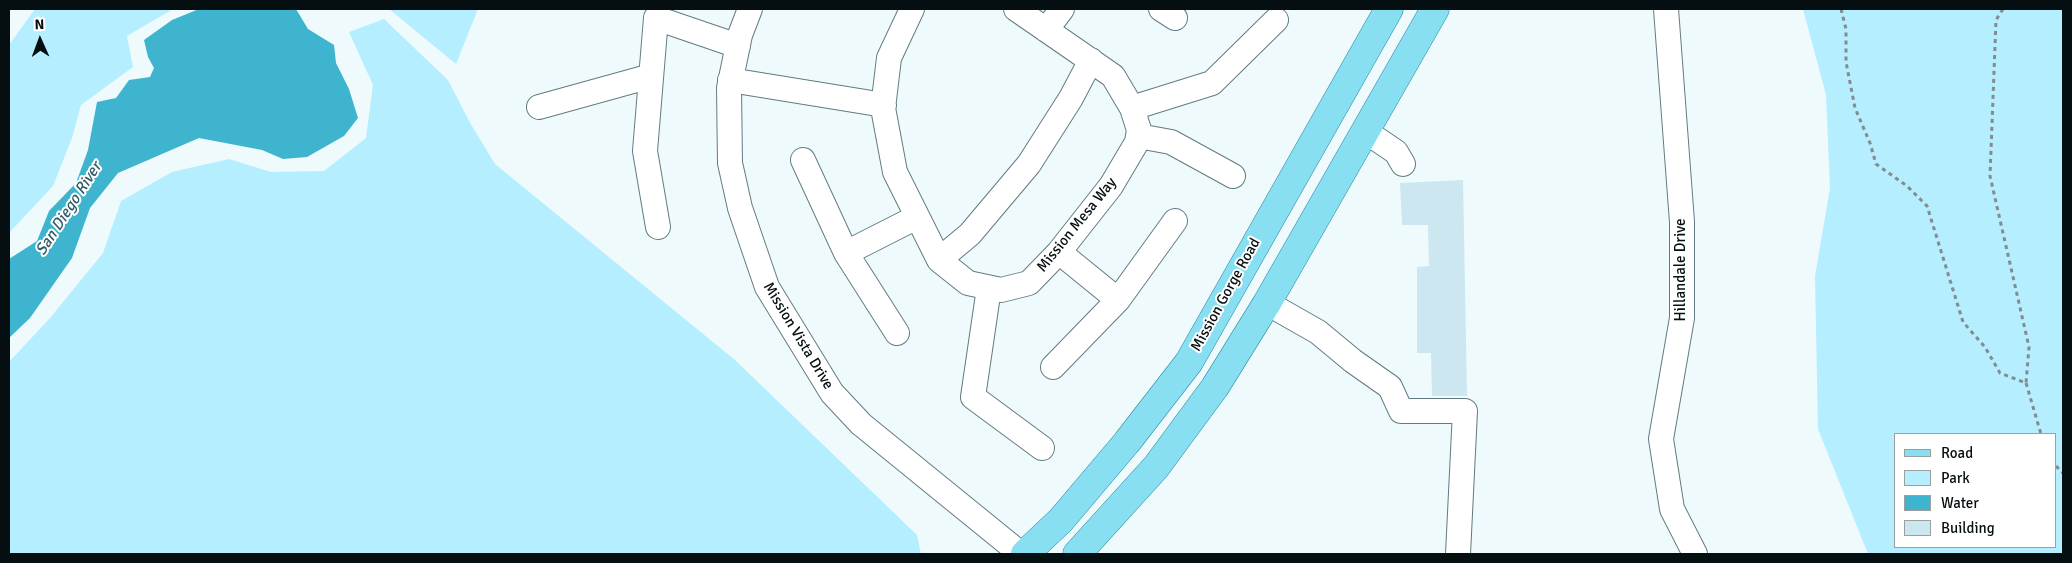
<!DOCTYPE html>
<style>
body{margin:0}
#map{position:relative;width:2072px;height:563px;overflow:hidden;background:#effafd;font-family:Signika,sans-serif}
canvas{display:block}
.frame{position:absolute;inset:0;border:10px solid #050e11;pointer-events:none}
.legend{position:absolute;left:1894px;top:433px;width:162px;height:115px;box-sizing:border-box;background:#fff;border:1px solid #9b9fa0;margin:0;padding:6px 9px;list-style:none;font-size:15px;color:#050e11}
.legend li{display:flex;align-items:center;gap:10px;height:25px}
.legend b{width:25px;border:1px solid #9b9fa0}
.north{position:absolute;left:15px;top:15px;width:50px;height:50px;-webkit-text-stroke:4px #fff;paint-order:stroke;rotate:358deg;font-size:14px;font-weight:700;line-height:20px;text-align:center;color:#050e11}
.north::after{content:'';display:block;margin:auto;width:18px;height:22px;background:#050e11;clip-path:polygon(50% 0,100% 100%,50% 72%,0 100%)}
</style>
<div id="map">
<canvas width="2072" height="563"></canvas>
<div class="frame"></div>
<ul class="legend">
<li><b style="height:6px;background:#88dff2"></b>Road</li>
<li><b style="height:14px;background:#b5eeff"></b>Park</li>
<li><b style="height:14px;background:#3fb4cf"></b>Water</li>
<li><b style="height:14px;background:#cce7ef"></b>Building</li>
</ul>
<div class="north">N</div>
</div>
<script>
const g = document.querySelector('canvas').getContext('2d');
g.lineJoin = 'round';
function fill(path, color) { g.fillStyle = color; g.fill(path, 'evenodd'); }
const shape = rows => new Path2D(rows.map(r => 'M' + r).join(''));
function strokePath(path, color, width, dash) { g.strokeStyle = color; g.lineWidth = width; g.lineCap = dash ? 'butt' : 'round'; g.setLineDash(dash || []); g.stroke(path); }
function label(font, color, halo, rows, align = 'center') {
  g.font = font + ' Signika,sans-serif'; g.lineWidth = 4; g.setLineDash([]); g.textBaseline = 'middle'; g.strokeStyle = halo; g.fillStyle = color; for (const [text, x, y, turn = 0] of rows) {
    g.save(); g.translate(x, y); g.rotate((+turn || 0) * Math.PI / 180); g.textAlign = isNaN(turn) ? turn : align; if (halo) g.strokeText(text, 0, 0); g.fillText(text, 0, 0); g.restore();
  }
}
fill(shape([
 [35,9,173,9,127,36,133,67,81,105,72,138,53,186,9,233,9,45],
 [389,9,478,9,456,64],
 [1803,9,2063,9,2063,554,1868,554,1818,429,1815,276,1830,188,1826,95],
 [2056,434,2056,547,1896,547,1896,434],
 [384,19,448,80,469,121,495,164,735,360,917,535,921,554,9,554,9,362,50,318,103,253,121,201,172,172,229,159,271,172,324,171,366,138,373,85,349,32]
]), '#b5eeff');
fill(shape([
 [199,9,296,9,308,29,334,45,336,63,349,89,358,118,344,136,307,157,283,159,262,150,199,138,118,173,90,208,72,258,30,318,9,338,9,259,37,241,49,211,76,183,88,150,97,102,116,98,129,80,150,77,154,68,148,57,144,40,172,20]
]), '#3fb4cf');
fill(shape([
 [1463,180,1467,396,1432,396,1431,353,1417,353,1417,267,1429,266,1428,225,1402,225,1400,183]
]), '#cce7ef');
const minor = shape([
 [750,9,740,35,729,88,730,163,740,208,767,287,832,393,861,424,1021,554],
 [912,9,889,58,883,108,895,172,939,260,968,283,1001,290,1029,283,1059,252,1111,186,1137,142,1139,130,1132,108,1113,76,1016,9],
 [1161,9,1175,18],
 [1666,9,1682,222,1682,318,1661,439,1672,509,1695,554],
 [1046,30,1062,9],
 [730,80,884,105],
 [539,107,651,76],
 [1132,108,1212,83,1276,20],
 [1365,131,1396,152,1403,164],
 [1138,136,1171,142,1233,176],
 [803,160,846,253,917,217],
 [658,227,645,151,656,18,738,46],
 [1059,252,1118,300],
 [846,253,897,333],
 [939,260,970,234,1029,164,1071,98,1091,60],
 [989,288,973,397,1042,448],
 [1267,303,1318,332,1353,361,1390,387,1401,411,1465,411,1458,554],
 [1053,367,1118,300,1175,221]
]);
const major = shape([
 [1025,554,1061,520,1127,442,1189,362,1389,9],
 [1077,554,1156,467,1215,387,1267,303,1435,9]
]);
strokePath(minor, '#627b82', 26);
strokePath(major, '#27889e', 29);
strokePath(shape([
 [1841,9,1846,29,1846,62,1855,108,1870,143,1876,164,1907,186,1927,206,1963,322,1985,347,2000,373,2026,383,2029,347,1990,176,1996,20,2003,9],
 [2026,383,2041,434],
 [2056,466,2063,473]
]), '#828c8f', 3, [4, 4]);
strokePath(minor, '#fff', 24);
strokePath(major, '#88dff2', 28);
label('15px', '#050e11', '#fff', [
 ["Mission Mesa Way",1077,225,-51],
 ["Hillandale Drive",1681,270,-90],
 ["Mission Gorge Road",1226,295,-61],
 ["Mission Vista Drive",798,336,59]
]);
label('italic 16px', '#2d5c69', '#fff', [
 ["San Diego River",69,209,-57]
]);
</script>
